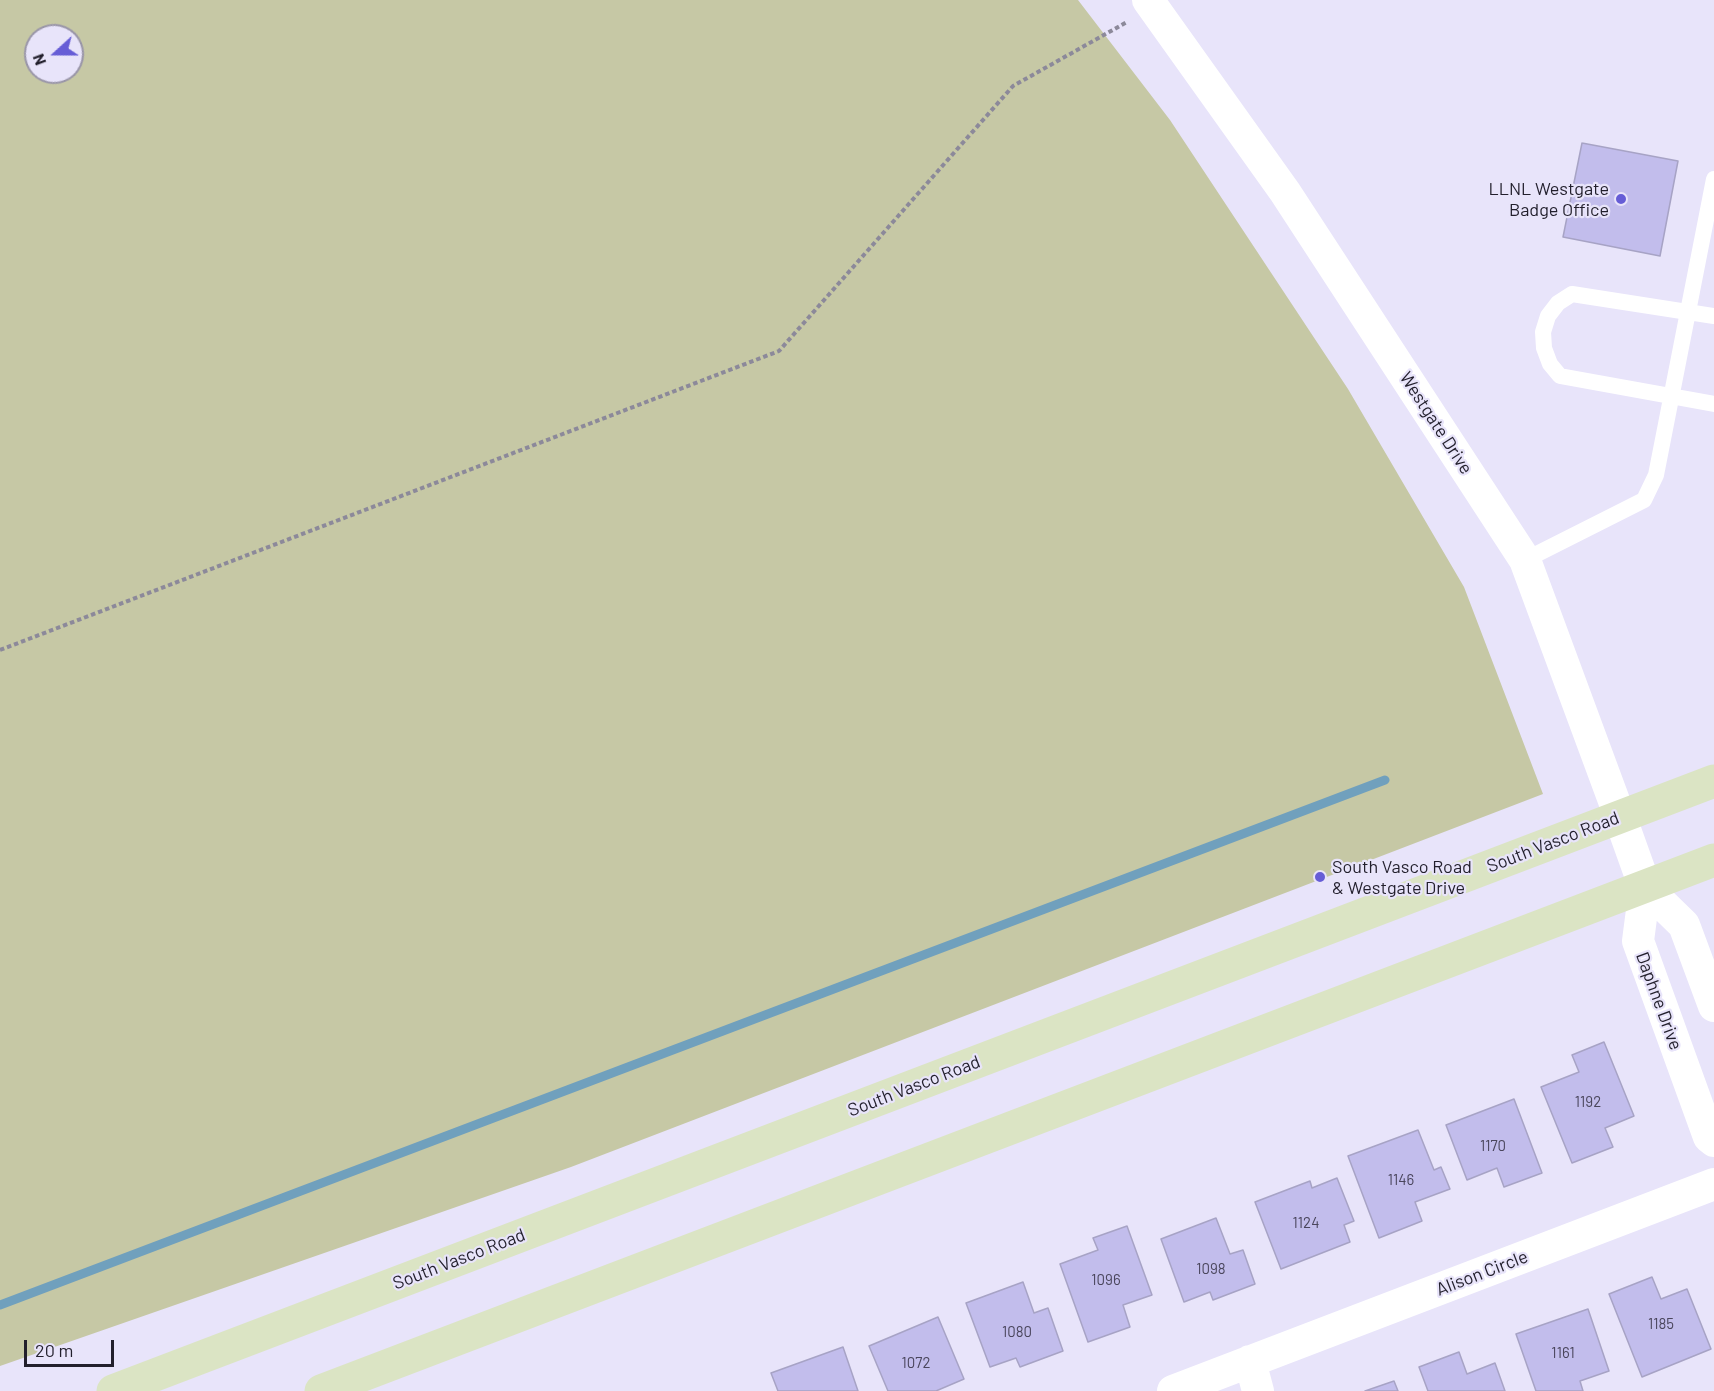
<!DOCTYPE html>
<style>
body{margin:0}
#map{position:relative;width:1714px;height:1391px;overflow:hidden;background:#e8e4fa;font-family:Barlow,sans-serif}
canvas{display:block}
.north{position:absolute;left:24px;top:24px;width:60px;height:60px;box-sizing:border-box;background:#e8e4fa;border:2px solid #9995a8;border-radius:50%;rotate:249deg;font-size:16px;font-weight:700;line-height:24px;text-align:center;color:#221f2c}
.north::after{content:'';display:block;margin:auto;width:21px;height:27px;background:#665dd6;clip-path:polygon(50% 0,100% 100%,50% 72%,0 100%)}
.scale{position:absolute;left:24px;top:1340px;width:90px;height:27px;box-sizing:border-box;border:3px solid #221f2c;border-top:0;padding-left:8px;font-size:18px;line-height:21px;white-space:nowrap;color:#221f2c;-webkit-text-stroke:4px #e8e4fa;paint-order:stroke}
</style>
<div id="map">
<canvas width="1714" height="1391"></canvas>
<div class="north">N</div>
<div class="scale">20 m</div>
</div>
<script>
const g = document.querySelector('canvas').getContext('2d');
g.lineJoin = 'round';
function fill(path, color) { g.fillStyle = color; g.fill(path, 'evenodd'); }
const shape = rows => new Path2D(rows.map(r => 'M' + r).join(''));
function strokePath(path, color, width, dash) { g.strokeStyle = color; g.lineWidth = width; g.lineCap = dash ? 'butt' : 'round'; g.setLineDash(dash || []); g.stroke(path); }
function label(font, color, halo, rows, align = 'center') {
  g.font = font + ' Barlow,sans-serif'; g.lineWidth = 4.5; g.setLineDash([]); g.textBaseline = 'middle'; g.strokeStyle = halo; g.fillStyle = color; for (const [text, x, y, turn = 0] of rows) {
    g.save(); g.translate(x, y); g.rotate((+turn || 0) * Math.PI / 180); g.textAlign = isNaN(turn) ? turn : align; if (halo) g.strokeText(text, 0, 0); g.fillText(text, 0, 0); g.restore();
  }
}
fill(shape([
 [0,0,1078,0,1170,120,1348,389,1464,587,1543,794,571,1167,0,1366],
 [36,36,72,36,72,72,36,72]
]), '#c6c8a5');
strokePath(shape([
 [0,1305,1385,780]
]), '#70a0bd', 9);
const building = shape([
 [1582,143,1678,161,1660,256,1563,237,1582,143],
 [1604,1042,1634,1116,1605,1128,1613,1147,1572,1163,1541,1087,1579,1072,1572,1055,1604,1042],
 [1514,1099,1542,1173,1504,1187,1497,1168,1467,1180,1446,1125,1514,1099],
 [1418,1130,1434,1170,1441,1167,1450,1189,1415,1202,1422,1221,1379,1238,1348,1156,1418,1130],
 [1337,1178,1354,1221,1344,1225,1350,1242,1281,1269,1255,1202,1310,1181,1312,1188,1337,1178],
 [1216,1218,1230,1254,1243,1250,1255,1284,1213,1300,1210,1292,1184,1302,1161,1239,1216,1218],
 [1127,1226,1152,1295,1123,1305,1130,1327,1088,1342,1060,1264,1098,1250,1093,1238,1127,1226],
 [1652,1277,1661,1299,1687,1289,1711,1349,1642,1377,1609,1294,1652,1277],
 [1023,1282,1034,1313,1048,1308,1063,1351,1020,1367,1016,1358,990,1367,966,1303,1023,1282],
 [1588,1309,1609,1371,1580,1381,1583,1391,1536,1391,1516,1334,1588,1309],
 [938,1317,964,1379,936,1391,888,1391,869,1346,938,1317],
 [843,1347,858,1391,778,1391,771,1373,843,1347],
 [1459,1352,1467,1374,1495,1363,1505,1391,1428,1391,1419,1367,1459,1352],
 [1394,1381,1398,1391,1365,1391,1394,1381]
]);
fill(building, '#c2bdec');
strokePath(building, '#a7a3c5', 1.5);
strokePath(shape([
 [0,650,779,351,1013,86,1127,22]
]), '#8c899a', 4, [4.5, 3]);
strokePath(shape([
 [1714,316,1572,294,1558,303,1548,316,1543,332,1544,348,1550,364,1560,376,1714,404],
 [1525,560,1644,500,1656,475,1714,179]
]), '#fff', 16);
strokePath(shape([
 [1148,0,1285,192,1525,560,1620,817],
 [1645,887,1638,941,1709,1137,1714,1141],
 [1645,887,1684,925,1714,1006],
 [1250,1361,1258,1391],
 [1173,1391,1714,1184]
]), '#fff', 32);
strokePath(shape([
 [1620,817,1645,887]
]), '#fff', 33);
strokePath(shape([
 [113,1391,1714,781],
 [321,1391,1714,860]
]), '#dbe4c4', 33);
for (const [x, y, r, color] of [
 [1621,199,6,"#665dd6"],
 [1320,877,6,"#665dd6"]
]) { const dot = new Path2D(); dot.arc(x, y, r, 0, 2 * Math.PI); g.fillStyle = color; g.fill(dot); strokePath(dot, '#e8e4fa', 2); }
label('15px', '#4a465c', null, [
 ["1192",1588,1102],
 ["1170",1493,1146],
 ["1146",1401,1180],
 ["1124",1306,1223],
 ["1098",1211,1269],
 ["1096",1106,1280],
 ["1185",1661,1324],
 ["1080",1017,1332],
 ["1161",1563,1353],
 ["1072",916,1363]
]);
label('18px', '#221f2c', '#e8e4fa', [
 ["LLNL Westgate",1609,189],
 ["Badge Office",1609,210],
 ["South Vasco Road",1332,867,"left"],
 ["& Westgate Drive",1332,888,"left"]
], 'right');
label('18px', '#221f2c', '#e8e4fa', [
 ["Westgate Drive",1436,423,57],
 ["South Vasco Road",1553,842,-21],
 ["Daphne Drive",1659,1001,70],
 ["South Vasco Road",914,1086,-21],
 ["South Vasco Road",459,1259,-21],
 ["Alison Circle",1482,1273,-21]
]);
</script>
